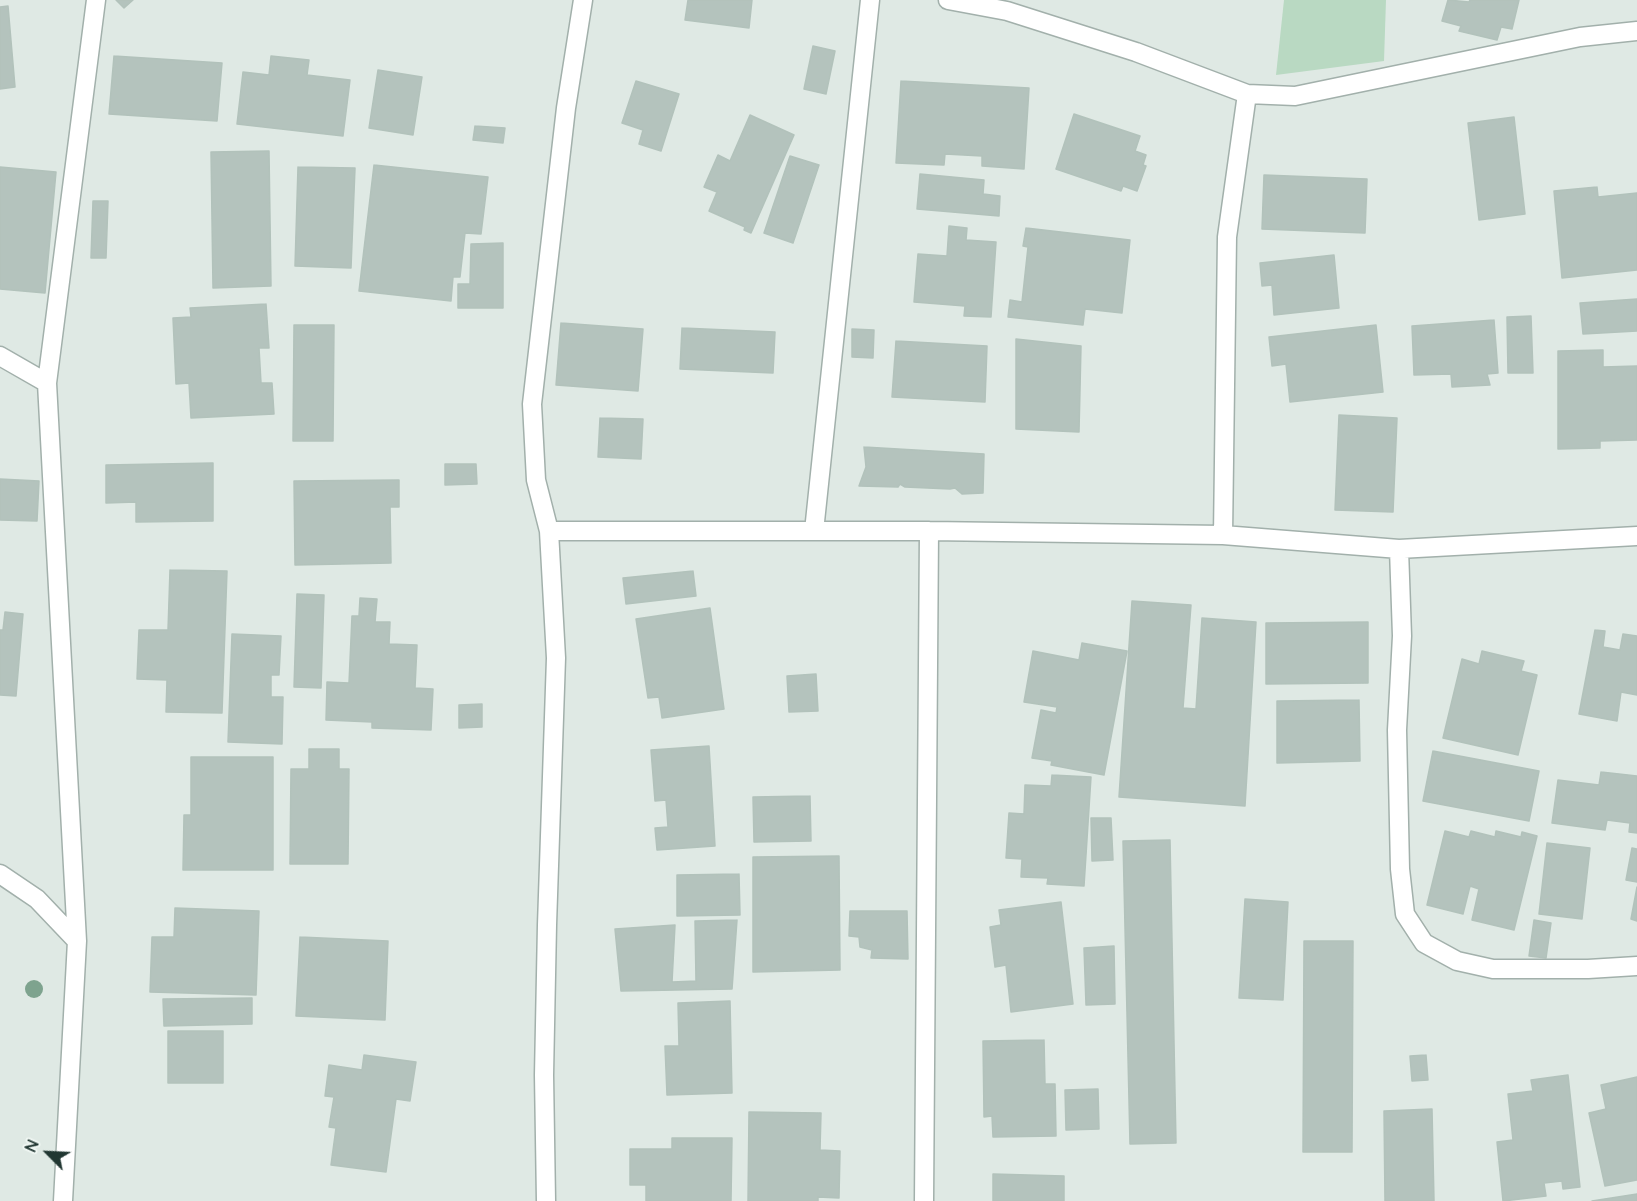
<!DOCTYPE html>
<style>
body{margin:0}
#map{position:relative;width:1637px;height:1201px;overflow:hidden;background:#dfe9e4;font-family:Quicksand,sans-serif}
canvas{display:block}
.north{position:absolute;left:18px;top:1123px;width:60px;height:60px;-webkit-text-stroke:4px #eff6f2;paint-order:stroke;rotate:294deg;font-size:16px;font-weight:700;line-height:24px;text-align:center;color:#213732}
.north::after{content:'';display:block;margin:auto;width:21px;height:27px;background:#213732;clip-path:polygon(50% 0,100% 100%,50% 72%,0 100%)}
</style>
<div id="map">
<canvas width="1637" height="1201"></canvas>
<div class="north">N</div>
</div>
<script>
const g = document.querySelector('canvas').getContext('2d');
g.lineJoin = 'round';
function fill(path, color) { g.fillStyle = color; g.fill(path, 'evenodd'); }
const shape = rows => new Path2D(rows.map(r => 'M' + r).join(''));
function strokePath(path, color, width, dash) { g.strokeStyle = color; g.lineWidth = width; g.lineCap = dash ? 'butt' : 'round'; g.setLineDash(dash || []); g.stroke(path); }
fill(shape([
 [1284,0,1386,0,1384,61,1276,75]
]), '#b9d9c2');
const building = shape([
 [116,0,133,0,124,8,116,0],
 [688,0,752,0,749,28,685,20,688,0],
 [1448,0,1469,2,1470,0,1519,0,1512,29,1501,27,1497,40,1459,31,1461,26,1442,21,1448,0],
 [8,6,15,87,0,89,0,7,8,6],
 [813,46,835,51,826,94,804,89,813,46],
 [114,56,222,63,217,121,109,114,114,56],
 [271,56,309,60,307,75,350,80,343,136,237,124,243,72,269,75,271,56],
 [378,70,422,77,413,135,369,128,378,70],
 [636,81,679,94,661,151,639,144,643,130,622,123,636,81],
 [901,81,1029,88,1024,169,982,166,982,156,945,154,944,165,896,163,901,81],
 [1074,114,1140,136,1135,151,1146,155,1143,165,1146,166,1137,191,1123,186,1121,191,1056,169,1074,114],
 [750,115,794,135,751,233,744,230,745,227,709,211,717,192,704,187,718,155,730,161,750,115],
 [1514,117,1525,214,1479,220,1468,123,1514,117],
 [475,126,505,128,503,143,473,140,475,126],
 [269,151,271,286,213,288,211,152,269,151],
 [790,156,819,165,793,243,764,233,790,156],
 [374,165,488,177,481,234,465,233,460,277,453,277,451,301,359,291,374,165],
 [0,167,56,172,45,293,0,289,0,167],
 [298,167,355,168,351,268,295,266,298,167],
 [920,174,984,180,983,194,1000,196,999,216,917,209,920,174],
 [1264,175,1367,179,1365,233,1262,229,1264,175],
 [1597,187,1598,197,1637,193,1637,270,1562,278,1554,191,1597,187],
 [93,201,108,201,106,258,91,258,93,201],
 [949,226,967,228,966,240,996,242,991,317,964,316,965,306,914,302,918,254,947,256,949,226],
 [1026,228,1130,240,1122,313,1085,309,1083,325,1008,317,1010,300,1022,302,1028,247,1023,246,1026,228],
 [503,243,503,308,458,308,458,284,470,284,471,244,503,243],
 [1334,255,1339,308,1274,315,1272,285,1262,286,1260,263,1334,255],
 [1637,299,1637,331,1583,334,1580,303,1637,299],
 [266,304,269,348,259,348,261,383,272,383,274,414,191,418,189,383,176,384,173,318,191,317,190,308,266,304],
 [1531,316,1533,373,1508,373,1507,317,1531,316],
 [1494,320,1498,373,1487,374,1490,385,1452,387,1451,374,1414,375,1412,326,1494,320],
 [561,323,643,329,638,391,556,385,561,323],
 [294,325,334,325,333,441,293,441,294,325],
 [1376,325,1383,392,1290,402,1286,364,1272,366,1269,337,1376,325],
 [682,328,775,332,773,373,680,369,682,328],
 [852,329,874,330,873,358,852,357,852,329],
 [1016,339,1081,346,1079,432,1016,429,1016,339],
 [896,341,987,346,985,402,892,397,896,341],
 [1603,350,1603,367,1637,366,1637,440,1600,441,1600,448,1558,449,1558,351,1603,350],
 [1339,415,1397,418,1393,512,1335,510,1339,415],
 [600,418,643,419,641,459,598,457,600,418],
 [864,447,984,454,983,493,962,494,955,488,950,489,905,487,900,484,898,487,859,486,866,467,864,447],
 [213,463,213,521,136,522,136,502,106,503,106,465,213,463],
 [445,464,476,464,477,484,445,485,445,464],
 [0,479,39,481,37,521,0,520,0,479],
 [399,480,399,507,390,507,391,563,295,565,294,481,399,480],
 [170,570,227,571,222,713,166,712,167,680,137,679,139,630,168,630,170,570],
 [693,571,696,596,626,604,623,578,693,571],
 [297,594,324,595,321,688,294,687,297,594],
 [360,598,377,599,375,622,390,622,389,644,417,645,415,688,433,689,431,730,372,728,372,722,326,720,327,682,349,683,352,616,359,616,360,598],
 [1132,601,1191,605,1183,708,1196,709,1202,618,1256,622,1245,806,1119,797,1132,601],
 [710,608,724,709,662,718,659,697,648,698,636,619,710,608],
 [5,612,23,614,16,696,0,695,0,630,3,630,5,612],
 [1368,622,1368,683,1266,684,1266,623,1368,622],
 [1595,630,1605,631,1603,647,1620,650,1623,634,1637,636,1637,695,1621,692,1617,721,1579,714,1595,630],
 [232,634,281,636,279,675,271,675,271,697,283,697,282,744,228,742,232,634],
 [1082,643,1127,651,1104,775,1051,765,1052,761,1032,758,1041,710,1056,713,1057,707,1024,702,1033,651,1079,660,1082,643],
 [1482,651,1524,661,1521,671,1537,675,1518,755,1443,738,1462,659,1479,664,1482,651],
 [816,674,818,711,789,712,787,676,816,674],
 [1359,700,1360,761,1277,763,1277,701,1359,700],
 [482,704,482,727,459,728,459,705,482,704],
 [709,746,715,846,657,850,655,828,668,827,666,800,655,801,651,750,709,746],
 [309,749,339,749,339,769,349,769,348,864,290,864,291,769,309,769,309,749],
 [1433,751,1539,771,1529,821,1423,801,1433,751],
 [191,757,273,757,273,870,183,870,184,815,191,815,191,757],
 [1601,772,1637,776,1637,833,1629,832,1630,823,1607,820,1605,830,1552,823,1558,780,1599,785,1601,772],
 [1052,775,1091,777,1084,886,1047,884,1048,878,1021,877,1022,859,1006,858,1009,813,1024,814,1025,785,1051,786,1052,775],
 [810,796,811,841,754,842,753,797,810,796],
 [1091,818,1111,818,1113,860,1092,861,1091,818],
 [1445,831,1469,837,1471,831,1495,837,1496,831,1521,837,1522,832,1537,836,1514,930,1472,920,1479,889,1470,886,1463,914,1427,905,1445,831],
 [1170,840,1176,1143,1130,1144,1123,841,1170,840],
 [1547,843,1590,848,1582,919,1539,914,1547,843],
 [1632,848,1637,849,1637,882,1626,880,1632,848],
 [839,856,840,970,753,972,753,857,839,856],
 [739,874,740,915,677,916,677,875,739,874],
 [1637,887,1637,921,1631,919,1637,887],
 [1245,899,1288,902,1283,1000,1239,998,1245,899],
 [1061,902,1073,1004,1011,1012,1006,965,995,967,990,927,1001,925,999,910,1061,902],
 [175,908,259,911,256,995,150,992,152,937,174,937,175,908],
 [850,911,907,911,908,959,871,958,872,950,860,947,859,937,849,936,850,911],
 [737,920,732,989,621,991,615,929,675,925,672,982,696,981,695,921,737,920],
 [1534,920,1551,923,1546,958,1529,956,1534,920],
 [300,937,388,941,385,1020,296,1016,300,937],
 [1304,941,1353,941,1352,1152,1303,1152,1304,941],
 [1114,946,1115,1004,1086,1005,1084,948,1114,946],
 [252,998,252,1024,164,1026,163,999,252,998],
 [730,1001,732,1093,667,1095,665,1046,679,1046,678,1003,730,1001],
 [168,1031,223,1031,223,1083,168,1083,168,1031],
 [1044,1040,1045,1084,1055,1084,1056,1136,993,1137,992,1116,984,1117,983,1041,1044,1040],
 [364,1055,416,1062,410,1101,396,1099,386,1172,331,1165,336,1128,329,1127,334,1097,325,1096,329,1065,362,1070,364,1055],
 [1426,1055,1428,1080,1412,1081,1410,1056,1426,1055],
 [1568,1075,1580,1187,1563,1189,1562,1181,1544,1183,1546,1196,1503,1201,1497,1142,1513,1140,1508,1094,1533,1091,1531,1080,1568,1075],
 [1637,1077,1637,1180,1605,1186,1589,1113,1606,1109,1601,1085,1637,1077],
 [1098,1089,1099,1129,1066,1130,1065,1090,1098,1089],
 [1432,1109,1434,1201,1385,1201,1384,1111,1432,1109],
 [749,1112,821,1113,820,1150,840,1151,839,1198,818,1197,818,1201,748,1201,749,1112],
 [672,1138,732,1138,731,1201,646,1201,646,1185,630,1185,630,1149,672,1149,672,1138],
 [993,1174,1064,1176,1064,1201,993,1201,993,1174],
 [1637,1194,1637,1201,1592,1201,1637,1194]
]);
fill(building, '#b4c3bd');
strokePath(building, '#b2c2bb', 1.5);
const minor = shape([
 [948,0,1007,11,1136,52,1247,94,1295,96,1580,37,1637,31],
 [0,356,47,383],
 [549,531,929,531,1223,535,1399,549,1637,536],
 [814,531,870,0],
 [1223,535,1227,237,1247,94],
 [1399,549,1402,636,1397,730,1400,869,1405,914,1424,943,1457,961,1493,969,1588,969,1637,966],
 [0,874,37,899,77,941],
 [63,1201,77,941,47,383,96,0],
 [546,1201,544,1075,547,925,556,658,549,531,536,480,532,404,566,108,583,0],
 [924,1201,929,531]
]);
strokePath(minor, '#a2b0ab', 21);
strokePath(minor, '#fff', 18);
g.fillStyle = '#7ea38e';
for (const [x, y] of [
 [34,989]
]) { g.beginPath(); g.arc(x, y, 9, 0, 2 * Math.PI); g.fill(); }
</script>
